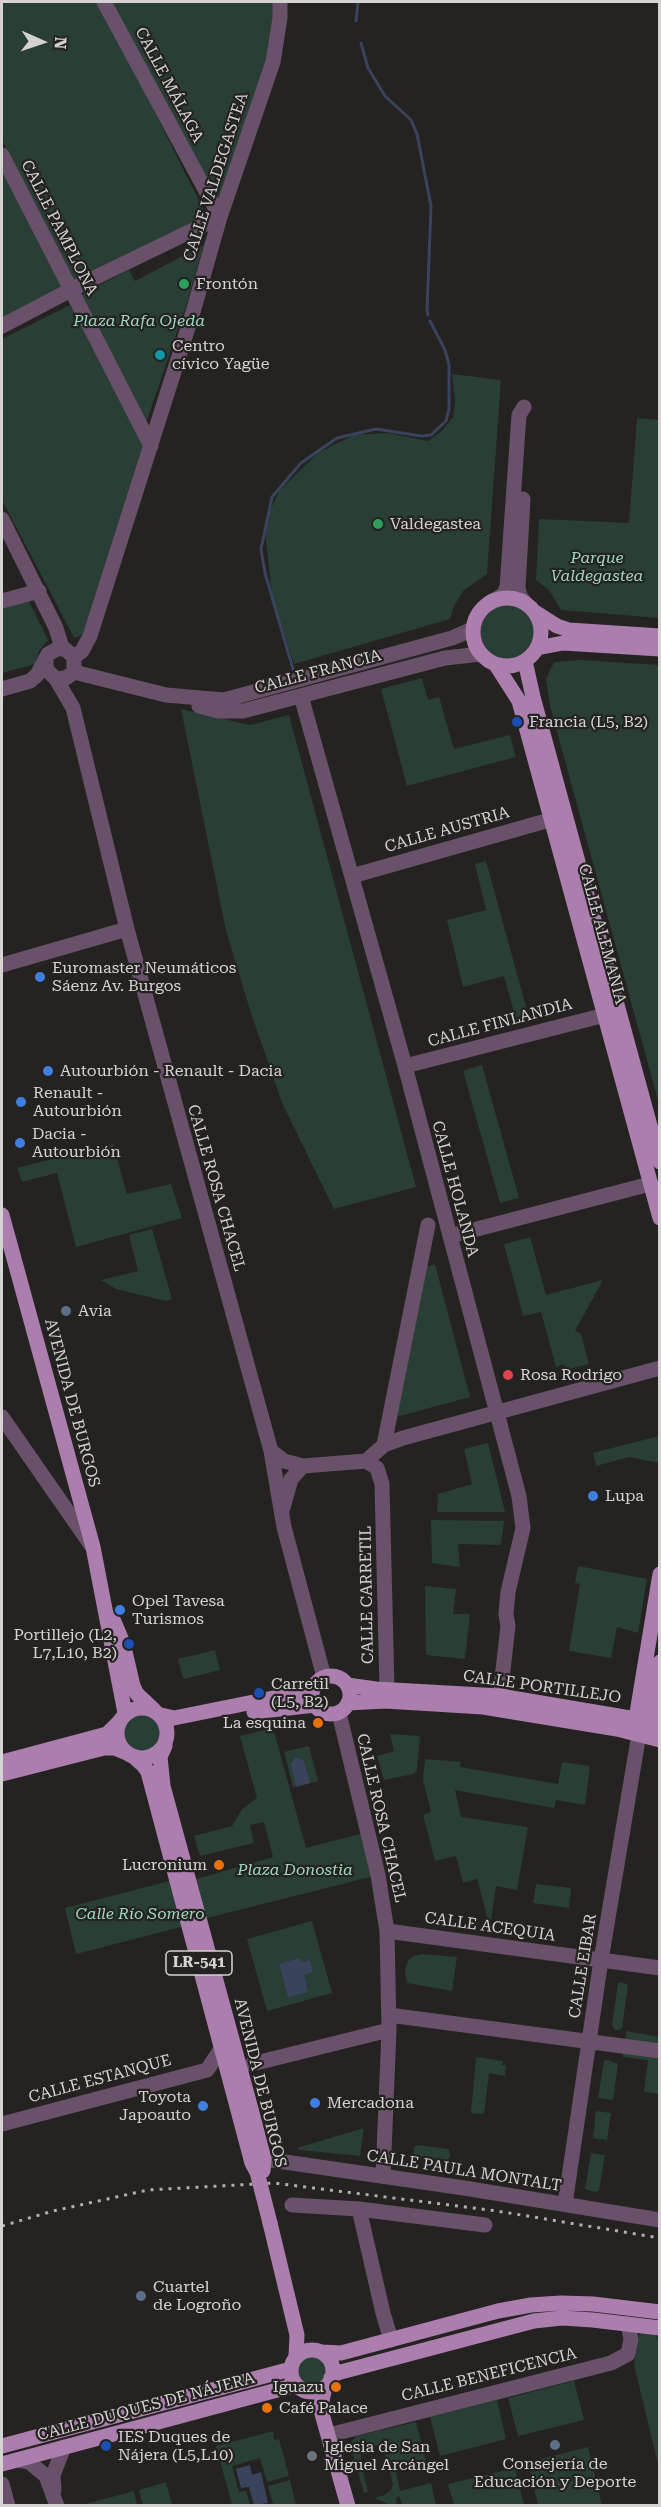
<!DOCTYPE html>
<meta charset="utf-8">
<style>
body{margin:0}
#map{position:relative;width:661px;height:2507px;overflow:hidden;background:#252321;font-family:"Roboto Serif",serif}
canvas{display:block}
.frame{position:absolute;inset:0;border:3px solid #d5d3d2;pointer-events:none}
.north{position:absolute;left:12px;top:12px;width:60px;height:60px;-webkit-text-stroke:4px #252321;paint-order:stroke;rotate:93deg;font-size:16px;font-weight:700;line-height:24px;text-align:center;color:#d5d3d2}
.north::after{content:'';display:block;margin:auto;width:21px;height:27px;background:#d5d3d2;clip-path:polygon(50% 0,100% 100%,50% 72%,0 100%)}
</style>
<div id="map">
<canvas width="661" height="2507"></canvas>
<div class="frame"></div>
<div class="north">N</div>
</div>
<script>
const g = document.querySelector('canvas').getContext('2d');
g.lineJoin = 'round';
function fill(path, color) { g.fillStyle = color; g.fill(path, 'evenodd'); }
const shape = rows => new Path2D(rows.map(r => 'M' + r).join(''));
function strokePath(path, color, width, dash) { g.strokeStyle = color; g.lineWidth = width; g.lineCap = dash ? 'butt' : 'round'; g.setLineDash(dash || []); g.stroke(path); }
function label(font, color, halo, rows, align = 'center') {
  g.font = font + ' "Roboto Serif",serif'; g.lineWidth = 4.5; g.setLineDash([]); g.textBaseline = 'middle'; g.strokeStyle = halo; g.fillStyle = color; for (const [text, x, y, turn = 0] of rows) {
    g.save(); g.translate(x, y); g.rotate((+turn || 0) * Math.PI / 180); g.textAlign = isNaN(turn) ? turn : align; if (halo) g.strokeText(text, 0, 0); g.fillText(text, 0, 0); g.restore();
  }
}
fill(shape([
 [2,2,100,2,207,217,75,283,2,140],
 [112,2,275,2,268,67,221,196,217,197],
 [2,168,62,288,2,321],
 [204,245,186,306,146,423,81,295,129,270,135,281],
 [70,305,143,444,83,634,78,637,74,637,71,632,2,500,2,339],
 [452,374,501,380,487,574,463,591,453,608,450,619,294,664,272,595,265,532,267,517,279,491,318,453,354,435,388,433,428,441,441,432,453,417,455,401],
 [637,418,659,420,659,618,561,610,549,590,536,580,539,519,629,523],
 [28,599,48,640,39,651,35,664,2,673,2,606],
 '480 632a27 27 0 1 1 54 0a27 27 0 1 1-54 0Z',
 [580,660,659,665,659,1104,550,706,546,679,554,662],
 [422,678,428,700,439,697,454,749,510,735,516,757,407,786,381,689],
 [181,709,250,725,289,715,416,1187,334,1209,282,1103,251,1013,226,931],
 [486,861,528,1014,513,1018,512,1013,514,1012,504,976,463,987,447,920,486,910,475,864],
 [482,1065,519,1198,500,1203,463,1071],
 [113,1144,127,1194,171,1184,182,1218,76,1247,57,1173,22,1182,17,1168],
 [152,1229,172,1299,166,1301,116,1289,101,1280,138,1271,129,1235],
 [530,1237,546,1295,603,1280,575,1331,581,1334,589,1364,566,1370,564,1364,556,1367,541,1312,523,1316,504,1244],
 [435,1264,470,1397,396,1417,426,1267],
 [659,1436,659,1463,629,1457,596,1466,593,1453],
 [488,1443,505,1512,437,1512,438,1494,472,1484,464,1449],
 [431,1520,504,1521,501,1545,458,1544,460,1567,432,1563],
 [578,1566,647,1579,638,1633,617,1627,611,1658,569,1651,580,1584,575,1583],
 [425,1586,456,1589,453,1614,470,1614,465,1659,426,1655],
 [215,1650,220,1670,183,1679,178,1659],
 '123 1734a19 19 0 1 1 38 0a19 19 0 1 1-38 0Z',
 [273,1728,306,1848,368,1832,378,1875,199,1920,189,1881,273,1857,264,1822,250,1825,254,1843,200,1856,194,1836,232,1826,242,1809,257,1798,240,1736],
 [390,1734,420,1736,417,1770,414,1774,384,1780,377,1756,394,1751],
 [309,1746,318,1781,293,1787,284,1752],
 [425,1759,461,1762,460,1767,558,1784,562,1762,590,1766,585,1805,556,1800,554,1808,455,1790,461,1817,528,1827,517,1890,496,1886,491,1920,488,1920,477,1879,463,1883,456,1856,435,1861,423,1815,431,1812,423,1780],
 [177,1879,189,1925,76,1954,65,1908],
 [536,1884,571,1888,569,1908,533,1903],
 [312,1921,332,1993,267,2011,247,1939],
 [422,1954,457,1957,452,1991,407,1983,405,1971,408,1960,414,1956],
 [622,1982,628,1985,622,2028,619,2030,615,2030,612,2025,618,1983],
 [626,2031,659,2037,659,2094,644,2092,648,2060,623,2057],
 [476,2057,503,2061,502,2065,506,2065,505,2076,489,2073,484,2114,471,2113],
 [608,2060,618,2064,613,2100,598,2098,604,2061],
 [596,2111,611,2113,607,2140,593,2138],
 [364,2128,360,2156,299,2150,297,2148],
 [417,2145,449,2149,450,2157,448,2160,415,2156,413,2153,415,2149,413,2148],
 [591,2153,605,2155,599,2191,594,2192,585,2189],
 [640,2331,656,2335,660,2347,659,2468,634,2365],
 '294 2370a17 17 0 1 1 34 0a17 17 0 1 1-34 0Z',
 [574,2381,584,2420,518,2436,508,2398],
 [497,2400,506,2439,440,2456,430,2417],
 [416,2422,426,2461,395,2469,400,2491,431,2483,436,2505,402,2504,399,2496,396,2498,397,2505,390,2505,374,2498,385,2495,391,2490,393,2484,384,2451,380,2446,373,2445,366,2447,361,2454,361,2463,368,2492,364,2493,350,2444,356,2436],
 [273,2431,274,2440,279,2439,289,2476,267,2482,260,2458,232,2466,239,2492,246,2491,250,2505,232,2505,216,2446],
 [588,2447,602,2505,538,2505,528,2462],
 [515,2468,524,2505,454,2505,448,2484],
 [290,2480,296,2505,270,2505,273,2504,268,2486],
 [166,2482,172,2505,143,2505,139,2490],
 [134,2491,137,2505,82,2505]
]), '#293e34');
fill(shape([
 [295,1758,300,1758,304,1761,310,1783,296,1787,291,1764],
 [299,1958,302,1962,310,1960,313,1972,304,1975,308,1992,288,1997,279,1964],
 [250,2465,252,2475,261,2472,268,2503,254,2505,249,2487,241,2488,236,2469]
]), '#39445c');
strokePath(shape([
 [356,21,358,2],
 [361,43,368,68,385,96,411,120,417,134,431,206,427,311,428,315],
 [293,669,265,573,261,549,272,497,301,463,337,438,376,429,421,436,431,435,446,421,449,409,449,365,445,350,430,321]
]), '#39445c', 3);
strokePath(shape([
 [2,155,151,446],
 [2,326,84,283,220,217,104,2],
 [523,499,518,588,520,596,526,604],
 [2,519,56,628,62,648],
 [2,601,39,591],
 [487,605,504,594,507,587,519,415,524,407],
 [74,657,82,651,90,636,193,312,220,217,273,62,280,18,280,2],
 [74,672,166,695,224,700,452,638,473,629],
 [56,679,73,708,127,929,271,1451,284,1527,324,1677],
 [2,689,30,681,37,675,48,654,57,649,65,649,74,657,74,672,66,678,56,679,46,669,46,659],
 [301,696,405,1066,519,1496,523,1528,508,1592,506,1614,508,1626,500,1696],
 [199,706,218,711,243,711,445,658,481,654],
 [352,876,553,819],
 [2,965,127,929],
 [405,1066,605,1015],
 [450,1236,650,1184],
 [2,1417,91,1545],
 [384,1445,428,1225],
 [271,1451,284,1461,303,1466,366,1461,384,1445,403,1438,660,1368],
 [366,1461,377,1468,382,1484,387,1689],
 [283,1508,291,1479,303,1466],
 [339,1713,378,1875,387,1931,389,2030,383,2176],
 [387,1931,660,1968],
 [389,2015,660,2051],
 [252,2064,389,2030],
 [2,2124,207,2070,221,2049],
 [264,2159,464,2188,660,2220],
 [565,2204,601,1960,639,1734],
 [292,2205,359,2209,485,2225],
 [359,2209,383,2313,391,2340],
 [329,2435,611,2363,628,2354,631,2339,628,2324],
 [17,2460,29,2462,46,2476,57,2506],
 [2,2484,8,2506],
 [54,2490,53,2475,64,2447]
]), '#685169', 15);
strokePath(shape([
 '473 632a34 34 0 1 1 68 0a34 34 0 1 1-68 0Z',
 [535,612,557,626,569,630,660,636],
 [537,648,563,643,660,649],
 [525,661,533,697,660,1162],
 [496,665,519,701,660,1218],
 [2,1215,93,1547,125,1713],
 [112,1617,123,1643,133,1686,137,1694,154,1710],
 '312 1695a19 19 0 1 1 38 0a19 19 0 1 1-38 0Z',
 [347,1685,376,1689,500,1696,636,1719,660,1725],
 [348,1703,385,1701,483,1707,617,1729,660,1740],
 '117 1733a25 25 0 1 1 50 0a25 25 0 1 1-50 0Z',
 [254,1712,315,1705],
 [161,1715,174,1718,313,1690],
 [645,1727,650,1722,660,1662],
 [638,1728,636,1719,660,1574],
 [165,1746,160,1757,163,1786,251,2109,264,2159,263,2171],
 [134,1757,144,1766,148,1772,252,2163,257,2172],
 [2,1762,107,1734,120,1721],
 [2,1774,104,1748,115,1748,127,1753],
 [270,2223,297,2335,296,2356],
 '291 2371a21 21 0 1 1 42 0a21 21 0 1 1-42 0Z',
 [322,2352,341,2353,498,2311,531,2305,561,2303,593,2304,660,2312],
 [331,2378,337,2373,534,2321,562,2318,593,2320,660,2328],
 [325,2387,321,2405,322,2414,348,2506],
 [2,2446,291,2369],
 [2,2464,292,2386,300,2388]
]), '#ac7eae', 15);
strokePath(shape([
 [2,2226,53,2211,148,2190,274,2183,497,2211,660,2238]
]), '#b1afae', 3, [3, 6]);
strokePath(shape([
 [257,2172,270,2223]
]), '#ac7eae', 15);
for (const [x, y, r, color] of [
 [184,284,6,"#2e9e5b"],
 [160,355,6,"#0f9aa8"],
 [378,524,6,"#2e9e5b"],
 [517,722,6,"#1a4fb4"],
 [40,977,6,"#3f7fe0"],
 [48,1071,6,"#3f7fe0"],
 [21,1102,6,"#3f7fe0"],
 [20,1143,6,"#3f7fe0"],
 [66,1311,6,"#5c6f8a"],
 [508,1375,6,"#e0444e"],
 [593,1496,6,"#3f7fe0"],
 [120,1610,6,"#3f7fe0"],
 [129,1644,6,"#1a4fb4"],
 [259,1693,6,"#1a4fb4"],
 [318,1723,6,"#e8710a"],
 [219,1865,6,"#e8710a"],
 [315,2103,6,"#3f7fe0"],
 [203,2106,6,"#3f7fe0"],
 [141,2296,6,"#5c6f8a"],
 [336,2387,6,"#e8710a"],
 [267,2408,6,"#e8710a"],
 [555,2445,6,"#5c6f8a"],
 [106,2446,6,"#1a4fb4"],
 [312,2456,6,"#6b7280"]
]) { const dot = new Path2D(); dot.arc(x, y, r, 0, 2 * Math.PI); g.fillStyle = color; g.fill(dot); strokePath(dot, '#252321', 2); }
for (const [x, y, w] of [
 [199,1963,66]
]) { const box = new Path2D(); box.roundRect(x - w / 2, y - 12, w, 24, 4.5); g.fillStyle = '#252321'; g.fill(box); strokePath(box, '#d5d3d2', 1.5); }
label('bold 15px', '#d5d3d2', null, [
 ["LR-541",199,1963]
]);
label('16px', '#d5d3d2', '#252321', [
 ["CALLE MÁLAGA",169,85,62],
 ["CALLE VALDEGASTEA",216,177,-72],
 ["CALLE PAMPLONA",59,228,63],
 ["CALLE FRANCIA",318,672,-15],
 ["CALLE AUSTRIA",447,830,-16],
 ["CALLE ALEMANIA",602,934,75],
 ["CALLE FINLANDIA",500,1023,-15],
 ["CALLE ROSA CHACEL",216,1188,74],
 ["CALLE HOLANDA",455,1189,75],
 ["AVENIDA DE BURGOS",72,1403,75],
 ["CALLE CARRETIL",367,1595,-91],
 ["CALLE PORTILLEJO",542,1687,8],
 ["CALLE ROSA CHACEL",381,1818,77],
 ["CALLE ACEQUIA",490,1927,8],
 ["CALLE EIBAR",583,1966,-81],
 ["CALLE ESTANQUE",100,2079,-15],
 ["AVENIDA DE BURGOS",260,2083,76],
 ["CALLE PAULA MONTALT",464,2171,9],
 ["CALLE BENEFICENCIA",489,2375,-14],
 ["CALLE DUQUES DE NÁJERA",146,2407,-15]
]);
label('16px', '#d5d3d2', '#252321', [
 ["Frontón",196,284],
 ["Centro",172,346],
 ["cívico Yagüe",172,364],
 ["Valdegastea",390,524],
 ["Francia (L5, B2)",529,722],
 ["Euromaster Neumáticos",52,968],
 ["Sáenz Av. Burgos",52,986],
 ["Autourbión - Renault - Dacia",60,1071],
 ["Renault -",33,1093],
 ["Autourbión",33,1111],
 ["Dacia -",32,1134],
 ["Autourbión",32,1152],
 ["Avia",78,1311],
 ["Rosa Rodrigo",520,1375],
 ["Lupa",605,1496],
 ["Opel Tavesa",132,1601],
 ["Turismos",132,1619],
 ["Portillejo (L2,",117,1635,"right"],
 ["L7,L10, B2)",117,1653,"right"],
 ["Carretil",271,1684],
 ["(L5, B2)",271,1702],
 ["La esquina",306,1723,"right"],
 ["Lucronium",207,1865,"right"],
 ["Toyota",191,2097,"right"],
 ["Japoauto",191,2115,"right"],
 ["Mercadona",327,2103],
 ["Cuartel",153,2287],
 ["de Logroño",153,2305],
 ["Iguazu",324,2387,"right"],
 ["Café Palace",279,2408],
 ["IES Duques de",118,2437],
 ["Nájera (L5,L10)",118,2455],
 ["Iglesia de San",324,2447],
 ["Miguel Arcángel",324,2465],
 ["Consejería de",555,2464,"center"],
 ["Educación y Deporte",555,2482,"center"]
], 'left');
label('italic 16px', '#9dd9be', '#252321', [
 ["Plaza Rafa Ojeda",139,321],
 ["Parque",597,558],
 ["Valdegastea",597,576],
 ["Plaza Donostia",295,1870],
 ["Calle Río Somero",140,1914]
]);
</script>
